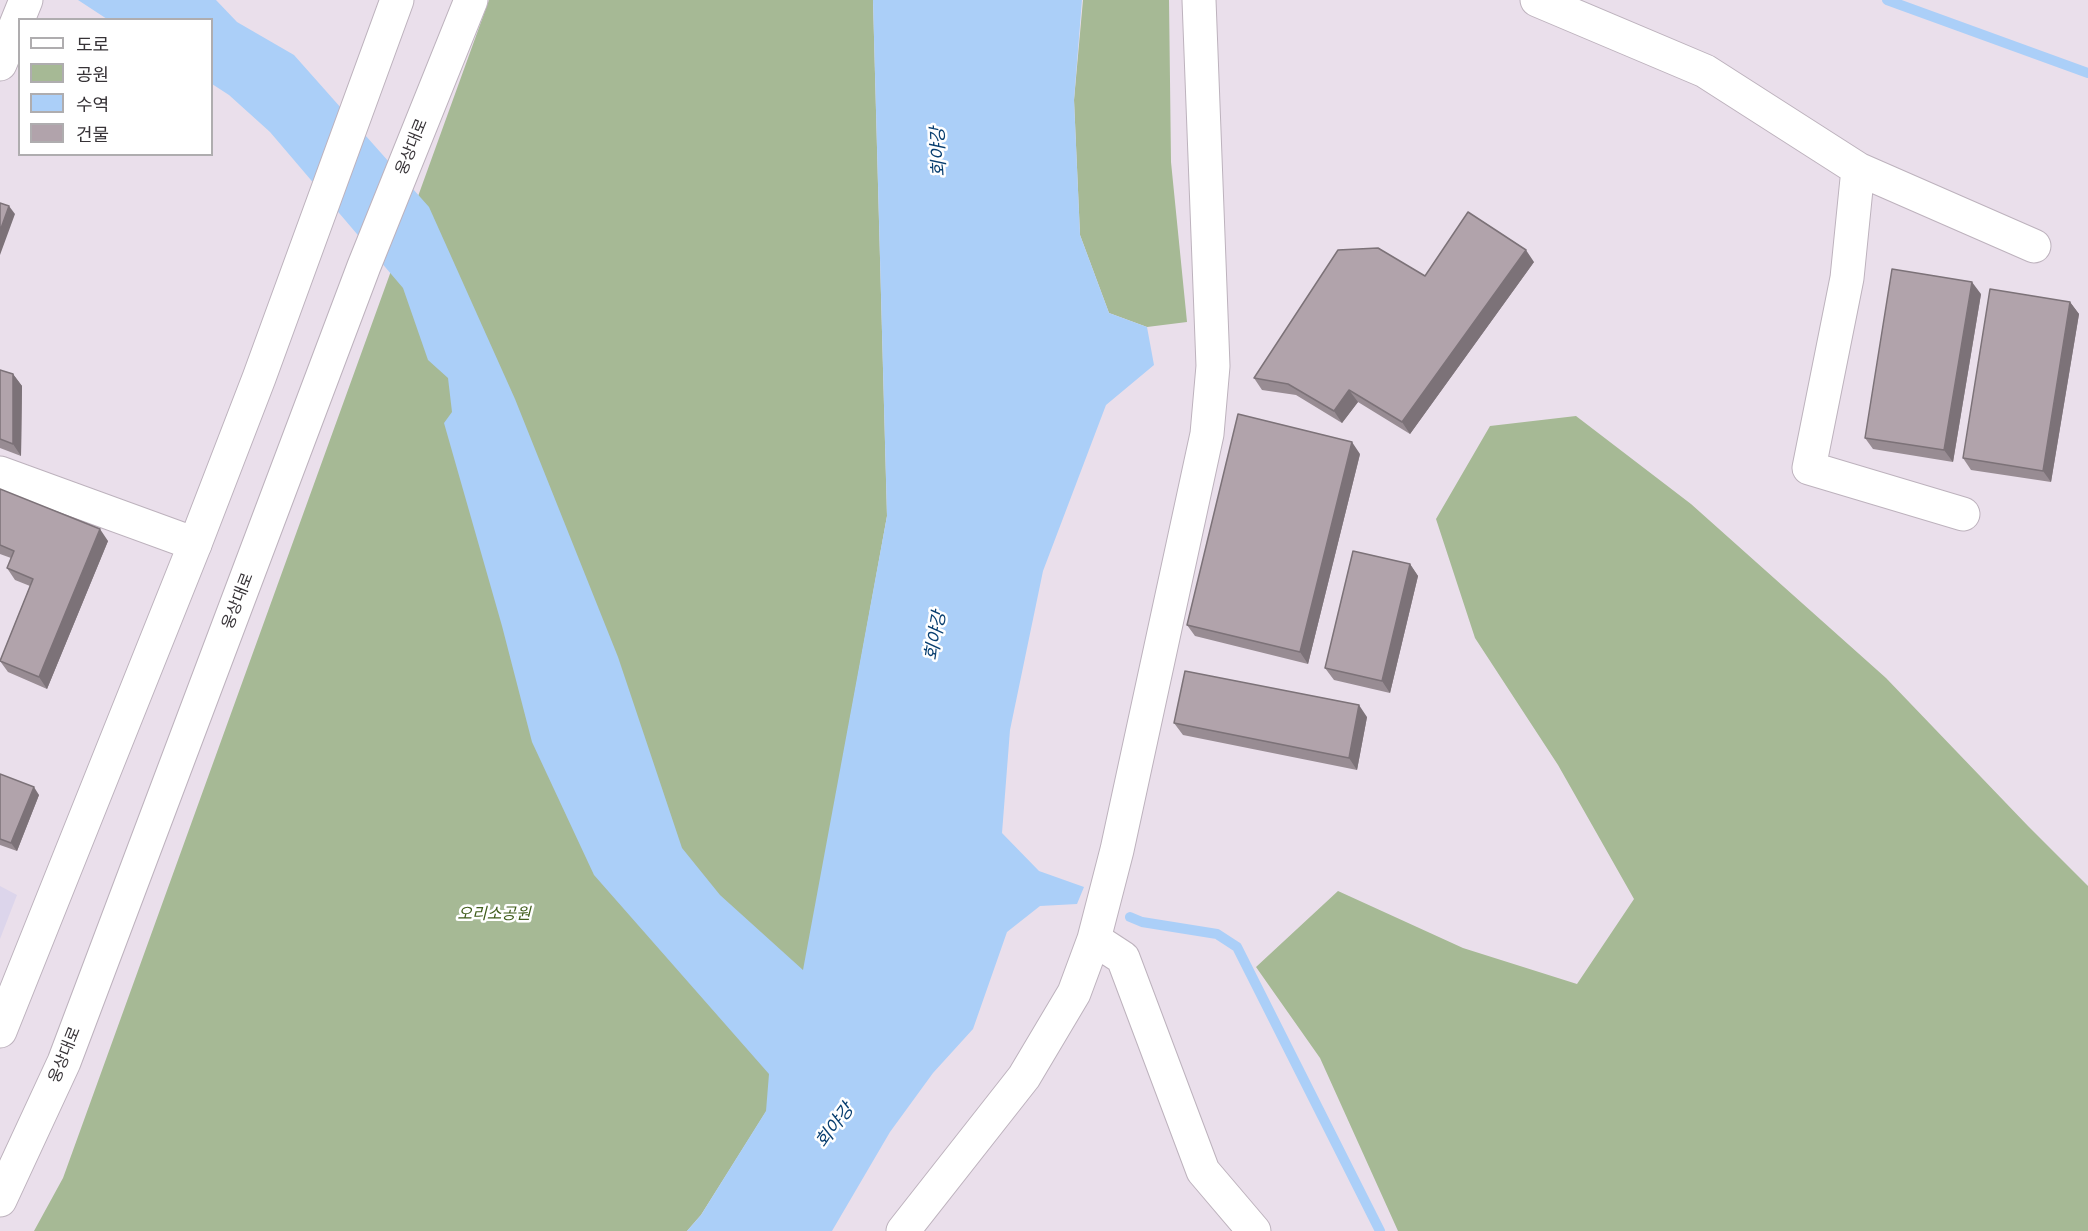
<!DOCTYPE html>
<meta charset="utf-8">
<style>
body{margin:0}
#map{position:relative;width:2088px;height:1231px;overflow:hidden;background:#eadfeb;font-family:Literata,"Noto Sans KR",serif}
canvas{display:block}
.legend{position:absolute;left:18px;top:18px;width:195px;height:138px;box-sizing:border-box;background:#fff;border:2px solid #afadaf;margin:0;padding:8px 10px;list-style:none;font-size:18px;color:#373337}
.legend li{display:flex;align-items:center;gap:12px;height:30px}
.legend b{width:30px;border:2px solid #afadaf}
</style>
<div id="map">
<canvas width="2088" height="1231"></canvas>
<ul class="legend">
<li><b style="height:8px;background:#fff"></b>도로</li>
<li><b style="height:16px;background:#a6b995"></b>공원</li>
<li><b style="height:16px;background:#abcff8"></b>수역</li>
<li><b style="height:16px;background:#b1a3ab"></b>건물</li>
</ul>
</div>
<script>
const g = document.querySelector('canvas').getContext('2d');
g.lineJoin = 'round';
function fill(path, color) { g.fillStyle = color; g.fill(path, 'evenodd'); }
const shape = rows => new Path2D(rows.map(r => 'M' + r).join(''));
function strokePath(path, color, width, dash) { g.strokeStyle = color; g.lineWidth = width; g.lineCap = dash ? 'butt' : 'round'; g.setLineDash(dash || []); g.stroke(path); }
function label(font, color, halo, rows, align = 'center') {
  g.font = font + ' Literata,"Noto Sans KR",serif'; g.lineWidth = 5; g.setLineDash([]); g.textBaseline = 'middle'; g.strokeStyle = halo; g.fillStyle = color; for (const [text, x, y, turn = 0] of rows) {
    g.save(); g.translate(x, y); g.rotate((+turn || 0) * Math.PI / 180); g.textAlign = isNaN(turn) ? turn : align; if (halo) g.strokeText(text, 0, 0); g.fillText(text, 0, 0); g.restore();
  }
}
fill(shape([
 [0,886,17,895,0,939]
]), '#dcd5eb');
fill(shape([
 [489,0,873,0,887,516,784,1083,701,1215,687,1231,34,1231,63,1178],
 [1083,0,1169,0,1171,162,1187,322,1147,327,1109,313,1080,235,1074,100],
 [1576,416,1691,504,1886,678,2028,826,2088,886,2088,1231,1398,1231,1320,1058,1256,967,1338,891,1463,948,1577,984,1634,899,1558,765,1475,638,1436,519,1490,426]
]), '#a6b995');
fill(shape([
 [78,0,216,0,237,22,294,55,429,207,515,399,618,657,682,848,720,895,803,970,887,516,873,0,1082,0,1074,100,1080,235,1109,313,1147,327,1154,365,1106,405,1043,571,1010,730,1002,833,1039,871,1084,887,1077,904,1040,906,1007,932,973,1029,933,1073,890,1132,832,1231,687,1231,701,1215,766,1111,769,1074,594,875,532,742,502,626,444,423,452,412,448,378,428,360,403,288,270,132,229,95,212,84,212,20,107,19]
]), '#abcff8');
strokePath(shape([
 [1887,0,2088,73],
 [1130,917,1142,922,1217,934,1237,947,1380,1231]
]), '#abcff8', 10);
const minor = shape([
 [1537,0,1705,71,1858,169,2034,246],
 [0,64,26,0],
 [1858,169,1847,278,1809,468,1963,514],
 [0,473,195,544],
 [1094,939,1123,958,1203,1171,1254,1231],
 [903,1231,1024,1077,1074,993,1094,939,1117,850,1207,434,1213,366,1199,0]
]);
const major = shape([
 [0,1031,195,544,259,378,397,0],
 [0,1200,64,1062,364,266,471,0]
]);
strokePath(minor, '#bdb2bd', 35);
strokePath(major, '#bdb2bd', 35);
strokePath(minor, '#fff', 33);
strokePath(major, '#fff', 33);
fill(shape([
 [1534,262,1410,434,1358,402,1342,423,1296,395,1262,390,1254,378,1425,276],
 [1981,294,1953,462,1873,449,1865,438],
 [2070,302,2079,314,2051,482,1971,470,1963,458],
 [0,370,13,374,22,386,21,456,0,448],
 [1360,454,1308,664,1195,636,1187,625],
 [0,489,108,541,47,689,8,672,0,661,30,586,15,580,7,568,11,558,0,554],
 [1410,564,1418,576,1390,693,1334,680,1325,668],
 [1367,717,1357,770,1183,735,1174,723],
 [0,774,39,795,17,851,0,845]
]), '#988c93');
fill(shape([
 [9,206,15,214,0,255,0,231],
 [1526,250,1534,262,1410,434,1402,422],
 [1972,282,1981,294,1953,462,1944,450],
 [2070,302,2079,314,2051,482,2043,471],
 [13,374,22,386,21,456,13,444],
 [1349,390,1358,402,1342,423,1334,411],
 [1352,442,1360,454,1308,664,1300,652],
 [100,529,108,541,47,689,39,677],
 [1410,564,1418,576,1390,693,1382,681],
 [1359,705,1367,717,1357,770,1349,758],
 [34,787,39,795,17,851,11,843]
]), '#7c7278');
const building = shape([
 [0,203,9,206,0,231,0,203],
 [1468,212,1526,250,1402,422,1349,390,1334,411,1288,384,1254,378,1338,250,1378,248,1425,276,1468,212],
 [1892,269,1972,282,1944,450,1865,438,1892,269],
 [1990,289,2070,302,2043,471,1963,458,1990,289],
 [0,370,13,374,13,444,0,439,0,370],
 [1238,414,1352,442,1300,652,1187,625,1238,414],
 [0,489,100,529,39,677,0,661,33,579,7,568,14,551,0,545,0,489],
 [1353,551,1410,564,1382,681,1325,668,1353,551],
 [1185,671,1359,705,1349,758,1174,723,1185,671],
 [0,774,34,787,11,843,0,839,0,774]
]);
fill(building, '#b1a3ab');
strokePath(building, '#7c7278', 1.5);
label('16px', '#373337', '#fff', [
 ["웅상대로",412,147,-68],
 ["웅상대로",238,601,-69],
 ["웅상대로",65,1055,-68]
]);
label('italic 16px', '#415e1c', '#fff', [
 ["오리소공원",494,914]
]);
label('italic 18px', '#093f70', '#fff', [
 ["회야강",939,152,-92],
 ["회야강",936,636,-80],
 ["회야강",835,1126,-53]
]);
</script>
